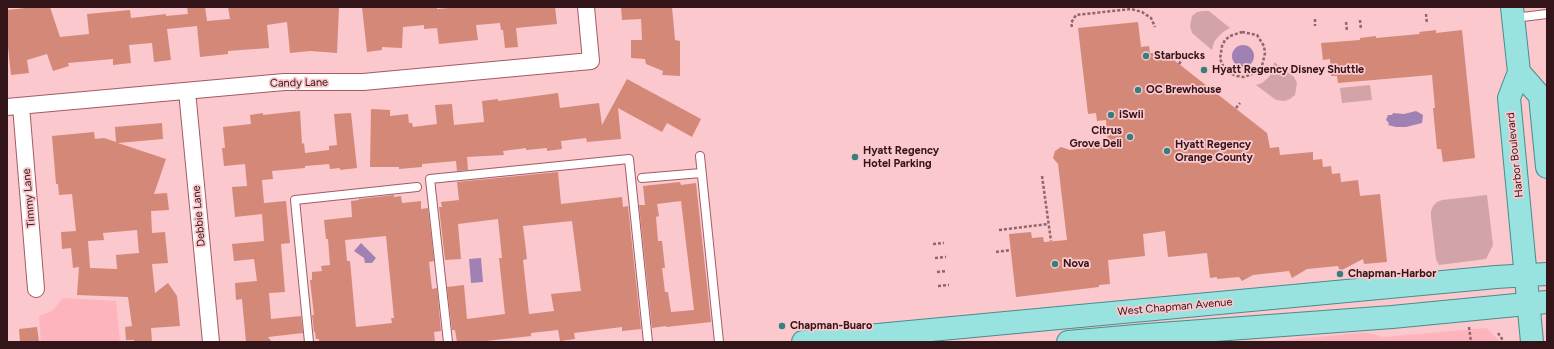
<!DOCTYPE html>
<style>
body{margin:0}
#map{position:relative;width:1554px;height:349px;overflow:hidden;background:#fbc8cd;font-family:Figtree,sans-serif}
canvas{display:block}
.frame{position:absolute;inset:0;border:8px solid #331519;pointer-events:none}
</style>
<div id="map">
<canvas width="1554" height="349"></canvas>
<div class="frame"></div>
</div>
<script>
const g = document.querySelector('canvas').getContext('2d');
g.lineJoin = 'round';
function fill(path, color) { g.fillStyle = color; g.fill(path, 'evenodd'); }
const shape = rows => new Path2D(rows.map(r => 'M' + r).join(''));
function strokePath(path, color, width, dash) { g.strokeStyle = color; g.lineWidth = width; g.lineCap = dash ? 'butt' : 'round'; g.setLineDash(dash || []); g.stroke(path); }
function label(font, color, halo, rows, align = 'center') {
  g.font = font + ' Figtree,sans-serif'; g.lineWidth = 3.5; g.setLineDash([]); g.textBaseline = 'middle'; g.strokeStyle = halo; g.fillStyle = color; for (const [text, x, y, turn = 0] of rows) {
    g.save(); g.translate(x, y); g.rotate((+turn || 0) * Math.PI / 180); g.textAlign = isNaN(turn) ? turn : align; if (halo) g.strokeText(text, 0, 0); g.fillText(text, 0, 0); g.restore();
  }
}
fill(shape([
 [63,298,116,301,120,342,41,342,39,316,52,311],
 [1487,328,1500,342,1266,342,1359,333,1368,333,1383,337]
]), '#fdb4bc');
fill(shape([
 [1203,11,1209,11,1230,28,1223,32,1218,37,1214,42,1212,50,1192,33,1190,26,1192,16,1197,12],
 [1274,62,1294,77,1297,83,1295,95,1290,99,1284,101,1276,100,1256,85,1262,83,1269,77,1273,70],
 [1370,85,1372,100,1342,103,1340,88],
 [1487,195,1493,245,1486,259,1439,265,1436,259,1431,217,1431,211,1433,206,1437,202,1442,200]
]), '#d2a3a7');
fill(shape([
 '1232 56a11 11 0 1 1 22 0a11 11 0 1 1-22 0Z',
 [1416,111,1423,115,1422,123,1406,127,1396,127,1388,125,1389,123,1386,120,1388,115,1392,115,1393,113,1404,114],
 [361,243,376,258,372,263,365,263,364,258,354,251],
 [481,258,483,282,471,283,469,259]
]), '#a081b3');
fill(shape([
 [35,7,50,7,60,37,89,34,87,14,130,10,131,18,166,14,166,16,188,14,187,7,205,7,207,21,230,19,228,7,339,7,337,53,310,51,290,53,287,22,267,25,269,48,228,51,228,54,200,57,197,26,167,29,171,60,154,62,152,43,129,45,131,63,113,65,113,59,68,63,69,66,53,71,47,54,27,60,29,73,11,75,8,47,7,47,7,10],
 [362,7,437,7,437,9,461,7,555,7,557,24,516,28,518,47,505,48,503,30,501,30,500,23,476,25,478,40,439,44,437,28,424,29,424,25,403,27,402,48,382,47,382,50,367,52],
 [621,7,672,7,675,40,680,41,680,76,662,75,663,71,646,64,645,59,631,58,631,40,642,40,641,19,622,20],
 [1138,22,1141,47,1149,46,1150,53,1165,53,1179,64,1267,133,1270,148,1279,147,1280,155,1313,152,1313,160,1322,159,1323,167,1331,166,1332,174,1340,173,1341,182,1358,180,1360,196,1380,194,1387,262,1364,264,1363,259,1340,271,1338,266,1307,269,1292,278,1289,271,1253,275,1242,281,1239,277,1217,279,1217,277,1210,278,1207,253,1168,257,1165,231,1143,234,1145,256,1108,260,1110,284,1099,285,1099,287,1016,297,1009,234,1031,232,1032,238,1043,237,1044,242,1067,240,1058,164,1053,158,1055,151,1061,147,1070,150,1108,145,1106,120,1097,121,1096,113,1088,114,1078,28],
 [1436,30,1436,33,1462,30,1475,158,1443,162,1441,149,1437,149,1433,108,1435,108,1432,75,1338,83,1337,76,1331,76,1330,59,1323,60,1321,43,1360,40,1360,38,1376,36,1376,38,1420,34,1419,32],
 [627,79,701,119,692,137,667,123,662,132,618,108,621,139,587,142,586,138,561,141,562,149,547,151,547,148,526,150,526,148,503,151,504,155,467,157,468,170,457,171,456,161,422,164,422,167,399,169,399,167,370,167,371,109,390,110,390,116,408,114,409,123,412,123,413,127,437,124,435,105,452,104,454,125,484,122,482,101,498,99,498,101,558,93,560,108,599,103,602,125],
 [300,111,302,144,304,143,305,153,329,150,329,146,337,145,334,114,351,113,357,168,340,170,340,168,330,169,329,164,305,166,305,168,272,171,273,179,262,180,264,203,286,201,290,243,281,244,285,292,269,293,271,319,301,316,303,333,268,337,272,342,246,342,242,299,236,300,235,283,257,281,254,259,234,261,232,244,264,241,262,214,235,217,232,187,247,186,245,164,224,166,222,148,225,148,223,127,251,124,250,115,263,113,263,115],
 [162,123,163,139,118,143,166,159,154,194,167,193,169,210,151,211,152,233,165,232,168,263,152,264,155,293,168,283,177,296,180,326,151,328,152,342,134,342,134,340,126,340,125,327,132,326,128,297,77,295,79,267,73,268,71,248,62,249,61,232,76,231,72,194,59,195,58,184,56,184,52,136,94,132,95,139,104,138,116,142,115,127],
 [137,230,139,253,116,255,117,269,90,268,88,241,104,240,103,233],
 [558,172,561,204,622,197,623,207,628,206,641,329,622,331,622,327,574,333,575,339,560,341,558,330,531,333,531,336,477,342,457,342,455,330,452,330,447,287,464,285,467,319,505,314,499,258,502,258,498,219,458,224,461,259,445,260,439,207,442,207,441,202,459,200,457,182],
 [572,221,581,291,551,294,554,311,529,314,523,260,527,259,523,226],
 [680,182,681,185,696,183,711,322,666,327,666,326,652,328,639,205,645,205,643,186],
 [681,201,694,310,671,312,668,292,665,292,662,268,665,268,662,241,658,241,656,217,659,216,657,204],
 [394,195,394,197,401,196,402,203,421,201,421,209,428,208,434,261,429,262,432,289,437,288,441,331,434,332,435,342,319,342,319,339,316,339,315,332,314,332,312,315,314,315,310,280,312,280,312,272,322,271,321,266,330,265,328,239,326,239,324,220,352,217,351,201,359,200,359,199],
 [386,236,394,318,391,318,392,323,356,327,350,261,347,261,345,240],
 [37,327,39,342,20,342,19,329]
]), '#d38878');
const lane = shape([
 [1514,18,1547,14],
 [700,156,719,342],
 [642,178,701,173],
 [309,342,295,200,417,187],
 [448,342,430,179,629,159,648,342]
]);
const street = shape([
 [187,91,211,342],
 [21,106,36,289],
 [7,107,284,82,363,82,591,61,586,7]
]);
const primary = shape([
 [1512,7,1519,72,1509,98,1532,342],
 [1519,72,1540,96,1547,167],
 [803,342,1496,277,1547,274],
 [1068,342,1147,335,1392,317,1547,302]
]);
strokePath(lane, '#a35a63', 10);
strokePath(street, '#a35a63', 18);
strokePath(primary, '#488d8c', 24);
strokePath(shape([
 [1426,14,1427,24],
 [1315,19,1315,26],
 [1360,20,1361,30],
 [1346,22,1347,31],
 [1072,27,1071,23,1076,15,1131,9,1142,12,1151,18,1155,27],
 [1242,32,1257,35,1264,46,1265,53,1262,66,1257,72,1244,77,1237,76,1226,72,1220,59,1222,46,1225,40,1230,36,1242,32],
 [1179,64,1183,58],
 [1236,108,1240,103],
 [1042,176,1051,241],
 [999,230,1048,224],
 [933,244,944,243],
 [996,252,1011,250],
 [935,258,946,257],
 [937,272,947,271],
 [938,286,949,285],
 [1469,327,1471,342],
 [1498,333,1504,342]
]), '#8e666b', 2.5, [3, 2]);
strokePath(lane, '#fff', 8);
strokePath(street, '#fff', 16);
strokePath(primary, '#98e2df', 22);
for (const [x, y, r, color] of [
 [1146,56,4,"#367f7c"],
 [1204,70,4,"#367f7c"],
 [1138,90,4,"#367f7c"],
 [1111,115,4,"#367f7c"],
 [1130,137,4,"#367f7c"],
 [1167,151,4,"#367f7c"],
 [855,157,4,"#367f7c"],
 [1055,264,4,"#367f7c"],
 [1340,274,4,"#367f7c"],
 [782,326,4,"#367f7c"]
]) { const dot = new Path2D(); dot.arc(x, y, r, 0, 2 * Math.PI); g.fillStyle = color; g.fill(dot); strokePath(dot, '#fbc8cd', 1.5); }
label('bold 11px', '#331519', '#fbc8cd', [
 ["Starbucks",1154,56],
 ["Hyatt Regency Disney Shuttle",1212,70],
 ["OC Brewhouse",1146,90],
 ["iSwii",1119,115],
 ["Citrus",1122,131,"right"],
 ["Grove Deli",1122,144,"right"],
 ["Hyatt Regency",1175,145],
 ["Orange County",1175,158],
 ["Hyatt Regency",863,151],
 ["Hotel Parking",863,164],
 ["Nova",1063,264],
 ["Chapman-Harbor",1348,274],
 ["Chapman-Buaro",790,326]
], 'left');
label('11px', '#331519', '#fbc8cd', [
 ["Candy Lane",299,83,-1],
 ["Harbor Boulevard",1515,155,-96],
 ["Timmy Lane",29,198,-95],
 ["Debbie Lane",199,216,-95],
 ["West Chapman Avenue",1175,307,-5]
]);
</script>
